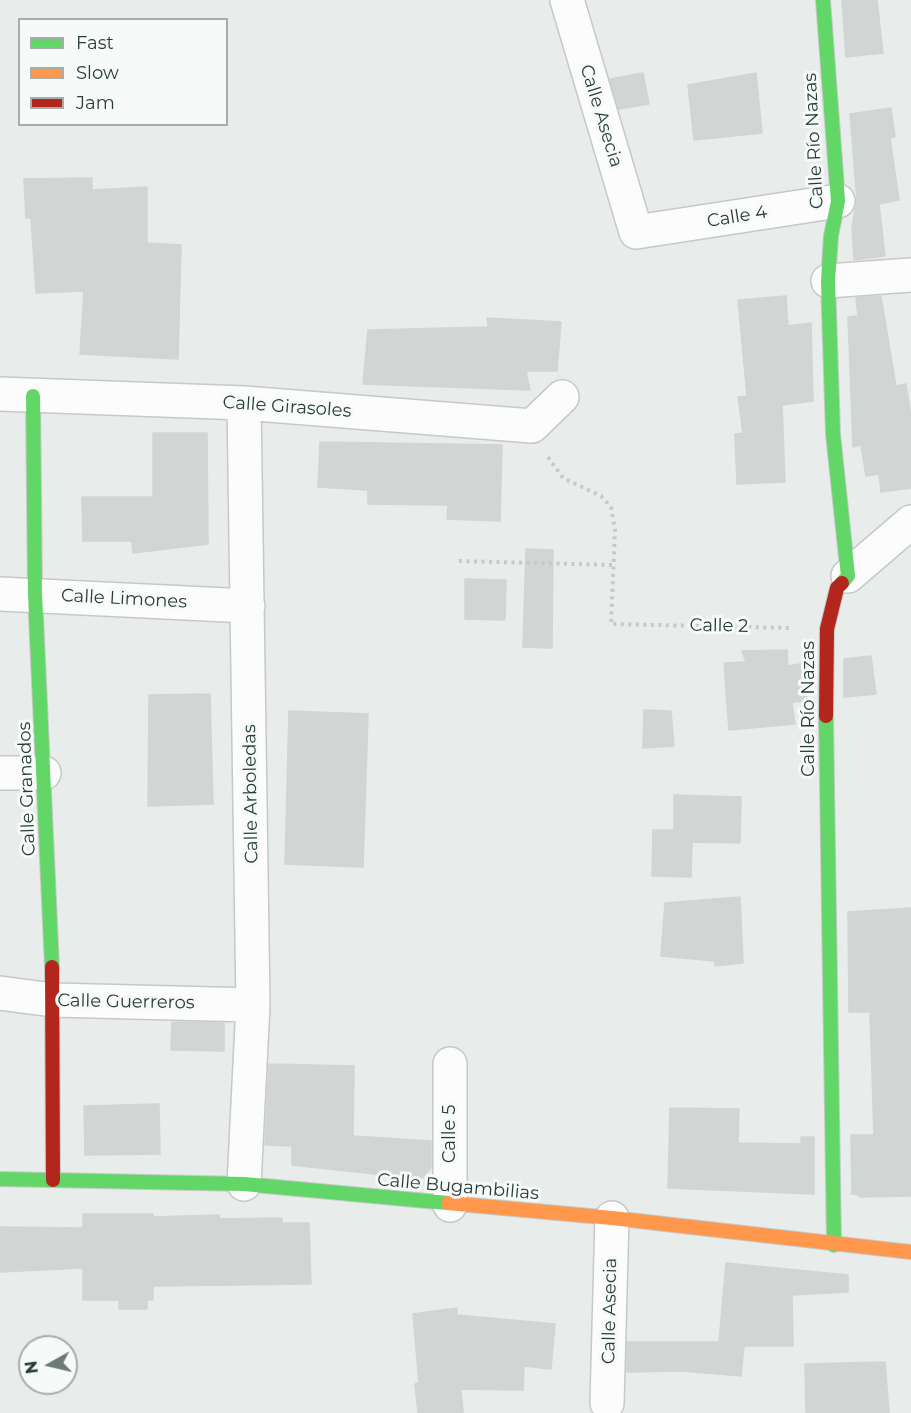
<!DOCTYPE html>
<meta charset="utf-8">
<style>
body{margin:0}
#map{position:relative;width:911px;height:1413px;overflow:hidden;background:#e8ecea;font-family:Montserrat,sans-serif}
canvas{display:block}
.legend{position:absolute;left:18px;top:18px;width:210px;height:108px;box-sizing:border-box;background:#f7faf9;border:2px solid #a4afac;margin:0;padding:8px 10px;list-style:none;font-size:18px;color:#273e38}
.legend li{display:flex;align-items:center;gap:12px;height:30px}
.legend b{width:30px;border:2px solid #a4afac}
.north{position:absolute;left:18px;top:1335px;width:60px;height:60px;box-sizing:border-box;background:#f7faf9;border:2px solid #a4afac;border-radius:50%;rotate:262deg;font-size:16px;font-weight:700;line-height:24px;text-align:center;color:#273e38}
.north::after{content:'';display:block;margin:auto;width:21px;height:27px;background:#6b7b76;clip-path:polygon(50% 0,100% 100%,50% 72%,0 100%)}
</style>
<div id="map">
<canvas width="911" height="1413"></canvas>
<ul class="legend">
<li><b style="height:8px;background:#63d668"></b>Fast</li>
<li><b style="height:8px;background:#ff974d"></b>Slow</li>
<li><b style="height:8px;background:#b3261e"></b>Jam</li>
</ul>
<div class="north">N</div>
</div>
<script>
const g = document.querySelector('canvas').getContext('2d');
g.lineJoin = 'round';
function fill(path, color) { g.fillStyle = color; g.fill(path, 'evenodd'); }
const shape = rows => new Path2D(rows.map(r => 'M' + r).join(''));
function strokePath(path, color, width, dash) { g.strokeStyle = color; g.lineWidth = width; g.lineCap = dash ? 'butt' : 'round'; g.setLineDash(dash || []); g.stroke(path); }
function label(font, color, halo, rows, align = 'center') {
  g.font = font + ' Montserrat,sans-serif'; g.lineWidth = 6; g.setLineDash([]); g.textBaseline = 'middle'; g.strokeStyle = halo; g.fillStyle = color; for (const [text, x, y, turn = 0] of rows) {
    g.save(); g.translate(x, y); g.rotate((+turn || 0) * Math.PI / 180); g.textAlign = isNaN(turn) ? turn : align; if (halo) g.strokeText(text, 0, 0); g.fillText(text, 0, 0); g.restore();
  }
}
const building = shape([
 [842,0,877,0,883,53,846,57,842,0],
 [643,73,649,104,619,109,610,79,643,73],
 [756,73,762,133,694,140,688,85,756,73],
 [891,108,895,137,890,138,899,200,879,204,885,256,854,260,852,227,857,200,850,114,891,108],
 [92,178,92,190,147,187,147,243,181,245,178,359,80,354,84,291,36,293,31,218,26,218,24,179,92,178],
 [786,296,788,326,811,323,813,401,782,405,785,482,737,484,735,434,743,433,738,397,747,396,738,300,786,296],
 [881,296,896,386,906,384,911,417,911,488,881,492,879,474,866,476,861,445,853,447,848,317,858,316,856,298,881,296],
 [487,318,561,322,557,371,526,371,530,390,363,384,368,330,488,327,487,318],
 [153,433,207,433,208,544,133,553,132,541,83,541,82,497,153,497,153,433],
 [320,442,502,445,500,521,447,519,448,505,368,504,368,490,318,487,320,442],
 [526,549,553,550,552,648,523,647,526,549],
 [465,579,506,580,505,620,465,619,465,579],
 [787,650,788,666,806,663,807,701,792,702,795,724,729,730,724,663,746,662,742,651,787,650],
 [871,656,876,694,844,697,844,659,871,656],
 [210,694,213,804,148,806,149,695,210,694],
 [644,710,671,711,674,746,643,748,644,710],
 [289,711,368,714,363,867,285,864,289,711],
 [674,795,741,797,740,843,692,842,691,877,652,876,653,830,674,830,674,795],
 [740,897,743,963,715,966,715,961,661,956,665,903,740,897],
 [911,908,911,1196,859,1197,859,1195,852,1194,851,1135,874,1135,870,1012,849,1012,848,912,911,908],
 [172,1022,224,1023,224,1051,171,1050,172,1022],
 [269,1064,354,1066,353,1136,431,1141,431,1168,421,1179,292,1165,292,1146,265,1145,269,1064],
 [159,1104,160,1154,85,1155,84,1106,159,1104],
 [670,1108,739,1109,738,1143,801,1144,801,1137,814,1137,814,1194,668,1188,670,1108],
 [83,1214,153,1214,153,1217,219,1215,220,1219,282,1218,282,1223,309,1223,311,1284,153,1286,153,1300,147,1300,147,1309,119,1309,119,1300,83,1300,83,1268,0,1272,0,1227,83,1228,83,1214],
 [726,1263,848,1275,848,1292,792,1295,793,1346,744,1346,741,1376,681,1371,627,1372,627,1342,719,1342,726,1263],
 [457,1308,457,1315,555,1324,551,1369,524,1366,523,1390,461,1389,463,1413,418,1413,415,1384,419,1383,413,1314,457,1308],
 [885,1362,889,1413,806,1413,805,1364,885,1362]
]);
fill(building, '#d1d5d3');
strokePath(building, '#d1d5d3', 1.5);
const street = shape([
 [567,0,636,232,838,201],
 [828,281,911,275],
 [0,394,244,403,532,426,562,397],
 [244,403,253,1005,244,1184],
 [848,576,911,522],
 [0,594,248,606],
 [0,773,44,773],
 [0,993,53,1000,253,1005],
 [450,1205,450,1064],
 [607,1403,612,1218]
]);
const fast = shape([
 [823,0,838,201,831,236,828,281,833,434,848,576,842,583],
 [33,396,35,594,52,967],
 [826,716,834,1245],
 [0,1179,244,1184,448,1203]
]);
const slow = shape([
 [448,1203,612,1218,911,1252]
]);
const jam = shape([
 [826,716,827,629,837,588,842,583],
 [52,967,53,1180]
]);
strokePath(street, '#c5c9c7', 36);
strokePath(fast, '#c4c9c7', 16);
strokePath(slow, '#c4c9c7', 16);
strokePath(jam, '#c4c9c7', 16);
strokePath(shape([
 [548,457,563,478,601,496,611,507,615,530,611,624,791,628],
 [459,561,614,565]
]), '#c3cbc8', 4, [3, 4.5]);
strokePath(street, '#fcfcfc', 33);
strokePath(fast, '#63d668', 14);
strokePath(slow, '#ff974d', 14);
strokePath(jam, '#b3261e', 14);
label('18px', '#273e38', '#f7faf9', [
 ["Calle Asecia",601,116,73],
 ["Calle Río Nazas",814,141,-93],
 ["Calle 4",737,217,-9],
 ["Calle Girasoles",287,407,4],
 ["Calle Limones",124,599,3],
 ["Calle 2",719,626,1],
 ["Calle Río Nazas",809,709,-90],
 ["Calle Granados",27,789,-92],
 ["Calle Arboledas",251,794,-91],
 ["Calle Guerreros",126,1002,1],
 ["Calle 5",450,1134,-90],
 ["Calle Bugambilias",458,1187,5],
 ["Calle Asecia",610,1311,-89]
]);
</script>
